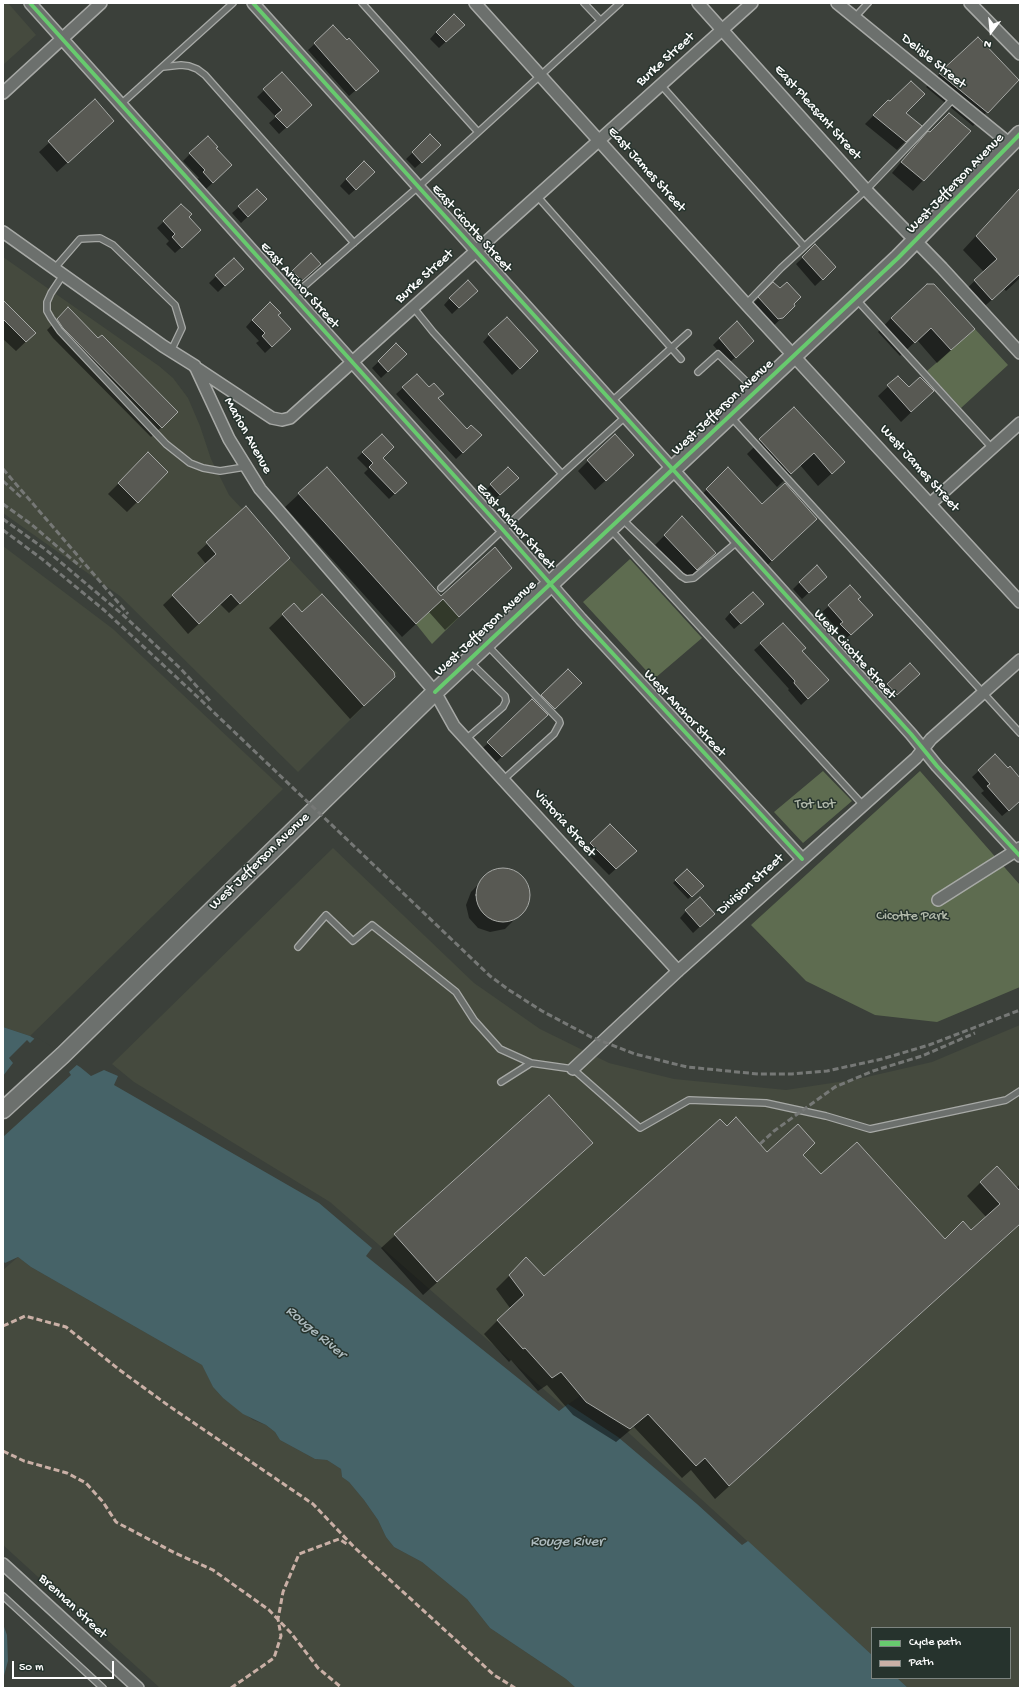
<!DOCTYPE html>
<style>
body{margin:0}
#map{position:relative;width:1023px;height:1691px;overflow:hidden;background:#3b403a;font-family:"Gochi Hand",sans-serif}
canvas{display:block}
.frame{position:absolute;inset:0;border:4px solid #fff;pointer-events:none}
.legend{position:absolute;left:871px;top:1627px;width:140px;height:52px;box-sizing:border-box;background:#26332d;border:1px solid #7d8581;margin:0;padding:5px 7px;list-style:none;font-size:12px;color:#fff}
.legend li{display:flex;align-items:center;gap:8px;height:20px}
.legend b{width:20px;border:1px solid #7d8581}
.north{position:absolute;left:971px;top:12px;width:40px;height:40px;-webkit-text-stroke:3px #26332d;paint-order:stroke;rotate:196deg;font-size:11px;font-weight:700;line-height:16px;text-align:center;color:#fff}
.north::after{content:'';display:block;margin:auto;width:14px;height:18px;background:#fff;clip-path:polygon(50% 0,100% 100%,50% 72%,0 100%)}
.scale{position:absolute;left:12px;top:1661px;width:102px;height:18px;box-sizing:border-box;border:2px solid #fff;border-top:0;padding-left:5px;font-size:12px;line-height:14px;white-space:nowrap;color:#fff;-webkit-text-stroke:3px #26332d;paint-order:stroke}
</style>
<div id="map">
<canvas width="1023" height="1691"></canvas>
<div class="frame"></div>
<ul class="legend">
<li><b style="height:5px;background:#67ca6e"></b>Cycle path</li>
<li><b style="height:5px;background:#cab0a6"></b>Path</li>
</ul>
<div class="north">N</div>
<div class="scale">50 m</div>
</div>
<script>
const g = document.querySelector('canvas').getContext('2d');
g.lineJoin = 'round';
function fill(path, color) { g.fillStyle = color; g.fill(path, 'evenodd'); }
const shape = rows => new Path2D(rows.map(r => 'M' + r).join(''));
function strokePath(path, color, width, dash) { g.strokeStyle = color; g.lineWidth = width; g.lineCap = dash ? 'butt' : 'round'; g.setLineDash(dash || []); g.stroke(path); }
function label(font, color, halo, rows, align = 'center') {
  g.font = font + ' "Gochi Hand",sans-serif'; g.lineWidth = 3; g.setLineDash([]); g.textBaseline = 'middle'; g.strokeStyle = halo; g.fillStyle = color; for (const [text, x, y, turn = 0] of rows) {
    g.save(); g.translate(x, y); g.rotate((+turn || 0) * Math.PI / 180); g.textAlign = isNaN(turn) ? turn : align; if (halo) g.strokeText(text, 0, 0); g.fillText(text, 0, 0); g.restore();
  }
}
fill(shape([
 [3,3,8,3,36,35,3,65],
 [3,257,159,366,173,378,188,398,200,426,211,459,229,495,397,673,298,772,120,596,3,513],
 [3,546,113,629,283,789,30,1036,3,1027],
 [333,848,474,983,540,1029,609,1063,674,1079,786,1090,858,1079,932,1062,1020,1025,1020,1688,908,1688,897,1678,1010,1678,1010,1628,872,1628,872,1655,585,1393,564,1407,330,1202,134,1082,112,1064],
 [18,1257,31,1267,202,1365,213,1387,223,1398,253,1420,266,1425,275,1432,280,1440,315,1459,327,1460,341,1469,342,1477,349,1482,364,1500,378,1520,386,1537,394,1547,422,1562,467,1599,490,1628,566,1679,576,1688,160,1688,3,1545,3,1270]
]), '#454a3e');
fill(shape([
 [975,329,1008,365,961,408,927,371],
 [630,559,702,638,654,679,583,602],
 [443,599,459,617,432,644,416,624],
 [823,771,852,801,803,843,774,812],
 [920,771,1020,885,1020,987,937,1022,875,1015,806,981,751,925]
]), '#5e6c50');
fill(shape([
 [3,1027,30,1036,80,1067,91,1076,104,1070,118,1076,114,1085,319,1203,372,1248,366,1256,559,1411,568,1404,618,1437,697,1504,742,1545,748,1541,872,1655,872,1678,897,1678,908,1688,576,1688,566,1679,490,1628,467,1599,422,1562,394,1547,386,1537,378,1520,364,1500,349,1482,342,1477,341,1469,327,1460,315,1459,280,1440,275,1432,266,1425,243,1414,223,1398,213,1387,202,1365,31,1267,18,1257,5,1263,3,1261],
 [3,1624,7,1635,8,1661,3,1679]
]), '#466368');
fill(shape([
 [36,1037,79,1063,69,1072,71,1075,3,1137,3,1076,13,1063,9,1058,27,1040,30,1043]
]), '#3b403a');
fill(shape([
 [333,27,371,77,349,96,308,50],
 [457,31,439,48,430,39,436,32],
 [978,38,1018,80,973,126,926,87],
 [282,73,304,111,279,134,269,123,276,117,257,97],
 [95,101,102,131,57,172,39,152],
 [888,101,920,126,897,150,865,124],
 [969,131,913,191,892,173,918,142],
 [430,136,433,152,415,168,406,159],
 [207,137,215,148,224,172,206,189,197,179,199,178,183,161],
 [346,179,367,179,349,195,340,186],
 [1020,188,1020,278,1006,291,1004,289,978,312,961,294,984,272,963,250],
 [266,199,241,223,232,213,239,207],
 [181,205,188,217,193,237,175,253,166,244,169,241,157,228],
 [815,246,835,267,815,286,796,264],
 [234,259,236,275,218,292,209,283],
 [313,270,295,287,286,278,293,271],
 [773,283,793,304,784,316,771,328,749,308],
 [934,285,960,342,937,363,917,340,900,356,878,332,891,318],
 [470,297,452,314,444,305,450,298],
 [3,301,35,333,16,351,3,339],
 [68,309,98,339,177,412,151,437,53,338,47,330],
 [277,315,283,336,265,353,256,343,259,341,246,327,252,320],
 [489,335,537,351,512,375,483,342],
 [720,338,753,341,729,363,713,345],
 [396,345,399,361,381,378,372,368],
 [417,375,474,442,456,459,396,394],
 [898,377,923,401,901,422,878,396],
 [794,408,844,462,818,486,800,465,777,487,747,454],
 [363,452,382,458,406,483,389,499,364,473,368,469,357,458],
 [148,454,167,472,127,512,108,494],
 [588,461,623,465,595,490,578,471],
 [508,468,511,484,493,501,484,492],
 [728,469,762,505,816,519,758,574,693,503],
 [299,494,441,597,511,568,445,630,429,612,402,637,285,507],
 [246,508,279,568,229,613,220,604,188,634,163,605,206,564,197,553],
 [682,518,705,563,687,579,655,545],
 [800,582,819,583,802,599,793,589],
 [857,599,865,622,843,641,835,631,837,629,822,612,829,606],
 [294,604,380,690,350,719,269,628],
 [756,610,734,629,725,619,731,612],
 [761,644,801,651,821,686,801,705,788,690,789,689,754,650],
 [568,670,581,683,491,767,478,752,535,703],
 [912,681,890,700,881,691,888,684],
 [995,756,1008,769,1020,779,1020,801,1002,816,981,793,984,791,972,777],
 [610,826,629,857,609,875,584,850],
 [504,869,516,873,526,882,529,896,525,909,505,929,490,932,478,928,469,918,466,905,471,892,491,871],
 [687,870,702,886,688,899,673,883],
 [686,911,707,920,693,933,680,918],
 [549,1096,578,1156,423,1295,381,1248],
 [726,1127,767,1153,802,1155,821,1175,945,1240,971,1231,986,1217,967,1196,981,1182,1016,1188,1020,1184,1020,1224,715,1499,691,1470,682,1478,634,1427,616,1442,573,1415,547,1385,538,1391,511,1360,509,1362,484,1334,510,1308,496,1289,526,1259,544,1278]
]), '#0007');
const building = shape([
 [454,14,465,25,446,42,436,32,454,14],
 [333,25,347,40,349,38,379,71,356,91,314,43,333,25],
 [978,37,1019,80,988,113,939,73,978,37],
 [282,72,312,105,287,128,275,116,282,110,263,89,282,72],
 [911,81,925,94,906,113,922,126,906,142,873,115,888,100,890,101,911,81],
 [95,99,114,121,68,163,48,141,95,99],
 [949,113,971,131,924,181,901,162,928,131,930,132,949,113],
 [430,134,441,145,422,163,412,152,430,134],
 [208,136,218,147,216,148,232,165,213,183,203,172,205,170,189,153,208,136],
 [364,161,375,172,356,190,346,179,364,161],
 [1020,188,1020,274,992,300,974,280,997,259,976,236,1020,188],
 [257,189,267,199,248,217,238,206,257,189],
 [181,204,192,214,189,217,201,230,182,248,172,237,175,234,163,221,181,204],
 [815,244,836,267,823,280,802,257,815,244],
 [311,253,321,264,302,281,292,271,311,253],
 [234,258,244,269,225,286,215,275,234,258],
 [468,280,478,291,459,308,449,298,468,280],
 [773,282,780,288,787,282,801,297,794,304,795,306,783,318,778,319,758,297,773,282],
 [927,284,934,284,975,329,951,350,931,328,915,343,891,318,927,284],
 [3,300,36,333,26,342,3,319,3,300],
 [270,302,281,313,278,315,291,329,272,347,262,336,265,333,252,320,270,302],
 [68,307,98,338,102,335,178,412,162,428,63,328,57,319,68,307],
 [507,317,538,351,520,369,488,334,507,317],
 [737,321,754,341,736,358,719,338,737,321],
 [396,343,407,354,388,372,378,361,396,343],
 [417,374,429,387,434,383,444,394,438,398,467,429,471,425,482,435,463,453,402,387,417,374],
 [898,376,909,387,920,377,934,391,911,412,887,385,898,376],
 [794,407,845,462,832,474,814,453,791,474,759,439,794,407],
 [382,434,394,447,383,458,407,483,395,494,369,467,373,463,362,452,382,434],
 [615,434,634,455,606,481,587,460,615,434],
 [148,452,168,472,138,503,118,483,148,452],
 [327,467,441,596,495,547,512,568,459,617,443,599,416,624,298,493,327,467],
 [508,467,519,478,500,495,490,484,508,467],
 [728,467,762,504,785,483,817,519,772,561,706,489,728,467],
 [246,506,290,558,240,604,231,594,199,624,172,595,216,554,206,542,246,506],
 [682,516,716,553,697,570,664,535,682,516],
 [817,565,827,577,809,593,799,582,817,565],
 [850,585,861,597,858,599,873,615,851,635,840,624,843,622,828,605,850,585],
 [753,592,764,604,741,624,730,612,753,592],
 [322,594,394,672,395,677,364,706,282,614,294,603,302,612,322,594],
 [783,623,806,648,802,651,829,680,808,699,794,683,795,681,760,643,783,623],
 [910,663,920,674,897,695,887,684,910,663],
 [568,669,582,683,555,709,541,695,568,669],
 [532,699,548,715,502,757,487,742,532,699],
 [995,754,1008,768,1010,766,1020,778,1020,801,1009,811,987,786,990,784,978,770,995,754],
 [610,824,637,851,616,869,590,843,610,824],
 '476 895a27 27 0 1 1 54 0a27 27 0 1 1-54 0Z',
 [687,869,704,886,692,897,675,880,687,869],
 [700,897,715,914,700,927,685,910,700,897],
 [549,1095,593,1143,437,1282,394,1234,549,1095],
 [736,1117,767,1152,798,1124,815,1143,803,1155,821,1174,857,1142,945,1239,963,1221,971,1230,1000,1204,980,1182,997,1166,1020,1191,1020,1224,729,1486,705,1458,696,1466,648,1414,630,1429,586,1402,561,1372,552,1378,525,1348,523,1349,497,1320,524,1295,509,1275,526,1257,544,1276,720,1119,727,1126,736,1117]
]);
fill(building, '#585953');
strokePath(building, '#a7a9a6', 1);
const lane = shape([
 [362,3,478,132],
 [584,3,600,20],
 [855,17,868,3],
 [163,67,181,65,189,66,197,69,205,75,354,243],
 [661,85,804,246],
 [121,104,233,3],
 [537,196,681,359],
 [54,269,80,239,100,238,113,245,175,305,182,328,171,351],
 [63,275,51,293,47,302,47,311,51,318,60,331,166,444,190,463,203,468,220,471,245,467],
 [293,296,418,187,620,3],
 [856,299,992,448],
 [746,304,781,268,866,190,954,98],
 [413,307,433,332,562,474,441,588],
 [698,372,718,354,755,390],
 [611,402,688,333],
 [731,417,1020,733],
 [562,474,625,417],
 [621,518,681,576,686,579,694,578,737,542],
 [611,530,863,805],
 [486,644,559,720,560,723,554,734,503,780],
 [466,739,503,707,506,701,505,696,470,662],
 [298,947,326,915,353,941,372,925,456,992,474,1020,500,1049,531,1063],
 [501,1082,531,1063,573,1069,640,1128,689,1100,766,1103,826,1116,870,1129,1006,1100,1020,1091],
 [3,1596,103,1688]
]);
const street = shape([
 [30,3,503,530,581,619,802,859],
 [253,3,911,734,937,766,1020,856],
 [475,3,746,304,1020,602],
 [698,3,866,190,942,268,1020,353],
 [837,3,1010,144],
 [970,3,1020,54],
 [3,93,101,3],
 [3,232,163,346,195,366,229,439,260,489,435,692,454,726,678,971],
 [195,367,272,418,282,420,290,418,752,3],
 [930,504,1020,423],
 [938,900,1020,848],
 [573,1069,678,971,916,758,931,739,1020,660],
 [3,1564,138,1688]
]);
const secondary = shape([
 [3,1110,63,1055,435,692,898,258,1020,134]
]);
strokePath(lane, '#a7a9a6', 8);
strokePath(street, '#a7a9a6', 14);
strokePath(secondary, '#a7a9a6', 19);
strokePath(lane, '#6c706d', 5.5);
strokePath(street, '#6c706d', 11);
strokePath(secondary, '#6c706d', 16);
strokePath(shape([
 [3,469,128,614],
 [3,481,22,498],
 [3,504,31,524,81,567],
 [3,519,45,549,122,614,181,669,211,702],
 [3,530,42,559,104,610,203,702,490,976,509,990,542,1011,591,1037,635,1054,687,1067,758,1074,792,1074,827,1071,882,1059,929,1045,1020,1010],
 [760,1144,774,1131,835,1087,873,1071,922,1056,975,1033]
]), '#767876', 3, [6, 3]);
strokePath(shape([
 [3,1326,25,1316,66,1327,121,1371,169,1406,313,1504,355,1548,494,1675,515,1688],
 [3,1451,24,1461,67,1473,86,1483,103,1502,116,1522,175,1553,213,1570,269,1610,291,1633,318,1668,342,1688],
 [231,1688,274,1658,281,1636,278,1619,283,1592,299,1554,339,1539,347,1544]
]), '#cab0a6', 3, [6, 3]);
strokePath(shape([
 [30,3,503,530,581,619,802,859],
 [253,3,911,734,937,766,1020,856],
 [435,692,898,258,1020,134]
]), '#67ca6e', 4);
label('14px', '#fff', '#26332d', [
 ["Burke Street",666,60,-42],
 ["Delisle Street",933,62,39],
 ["East Pleasant Street",817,113,48],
 ["East James Street",646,170,48],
 ["West Jefferson Avenue",956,184,-46],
 ["East Cicotte Street",471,229,48],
 ["Burke Street",425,277,-42],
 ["East Anchor Street",299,286,48],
 ["West Jefferson Avenue",723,408,-43],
 ["Marion Avenue",247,436,61],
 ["West James Street",919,469,48],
 ["East Anchor Street",515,527,48],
 ["West Jefferson Avenue",486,629,-43],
 ["West Cicotte Street",854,655,48],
 ["West Anchor Street",684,714,47],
 ["Victoria Street",564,824,48],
 ["West Jefferson Avenue",260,862,-44],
 ["Division Street",751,885,-42],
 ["Brennan Street",72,1607,43]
]);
label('14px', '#b1b9aa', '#26332d', [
 ["Tot Lot",815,805],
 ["Cicotte Park",912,917]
]);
label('italic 15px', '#acbabd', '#26332d', [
 ["Rouge River",315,1333,40],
 ["Rouge River",567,1543]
]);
</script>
